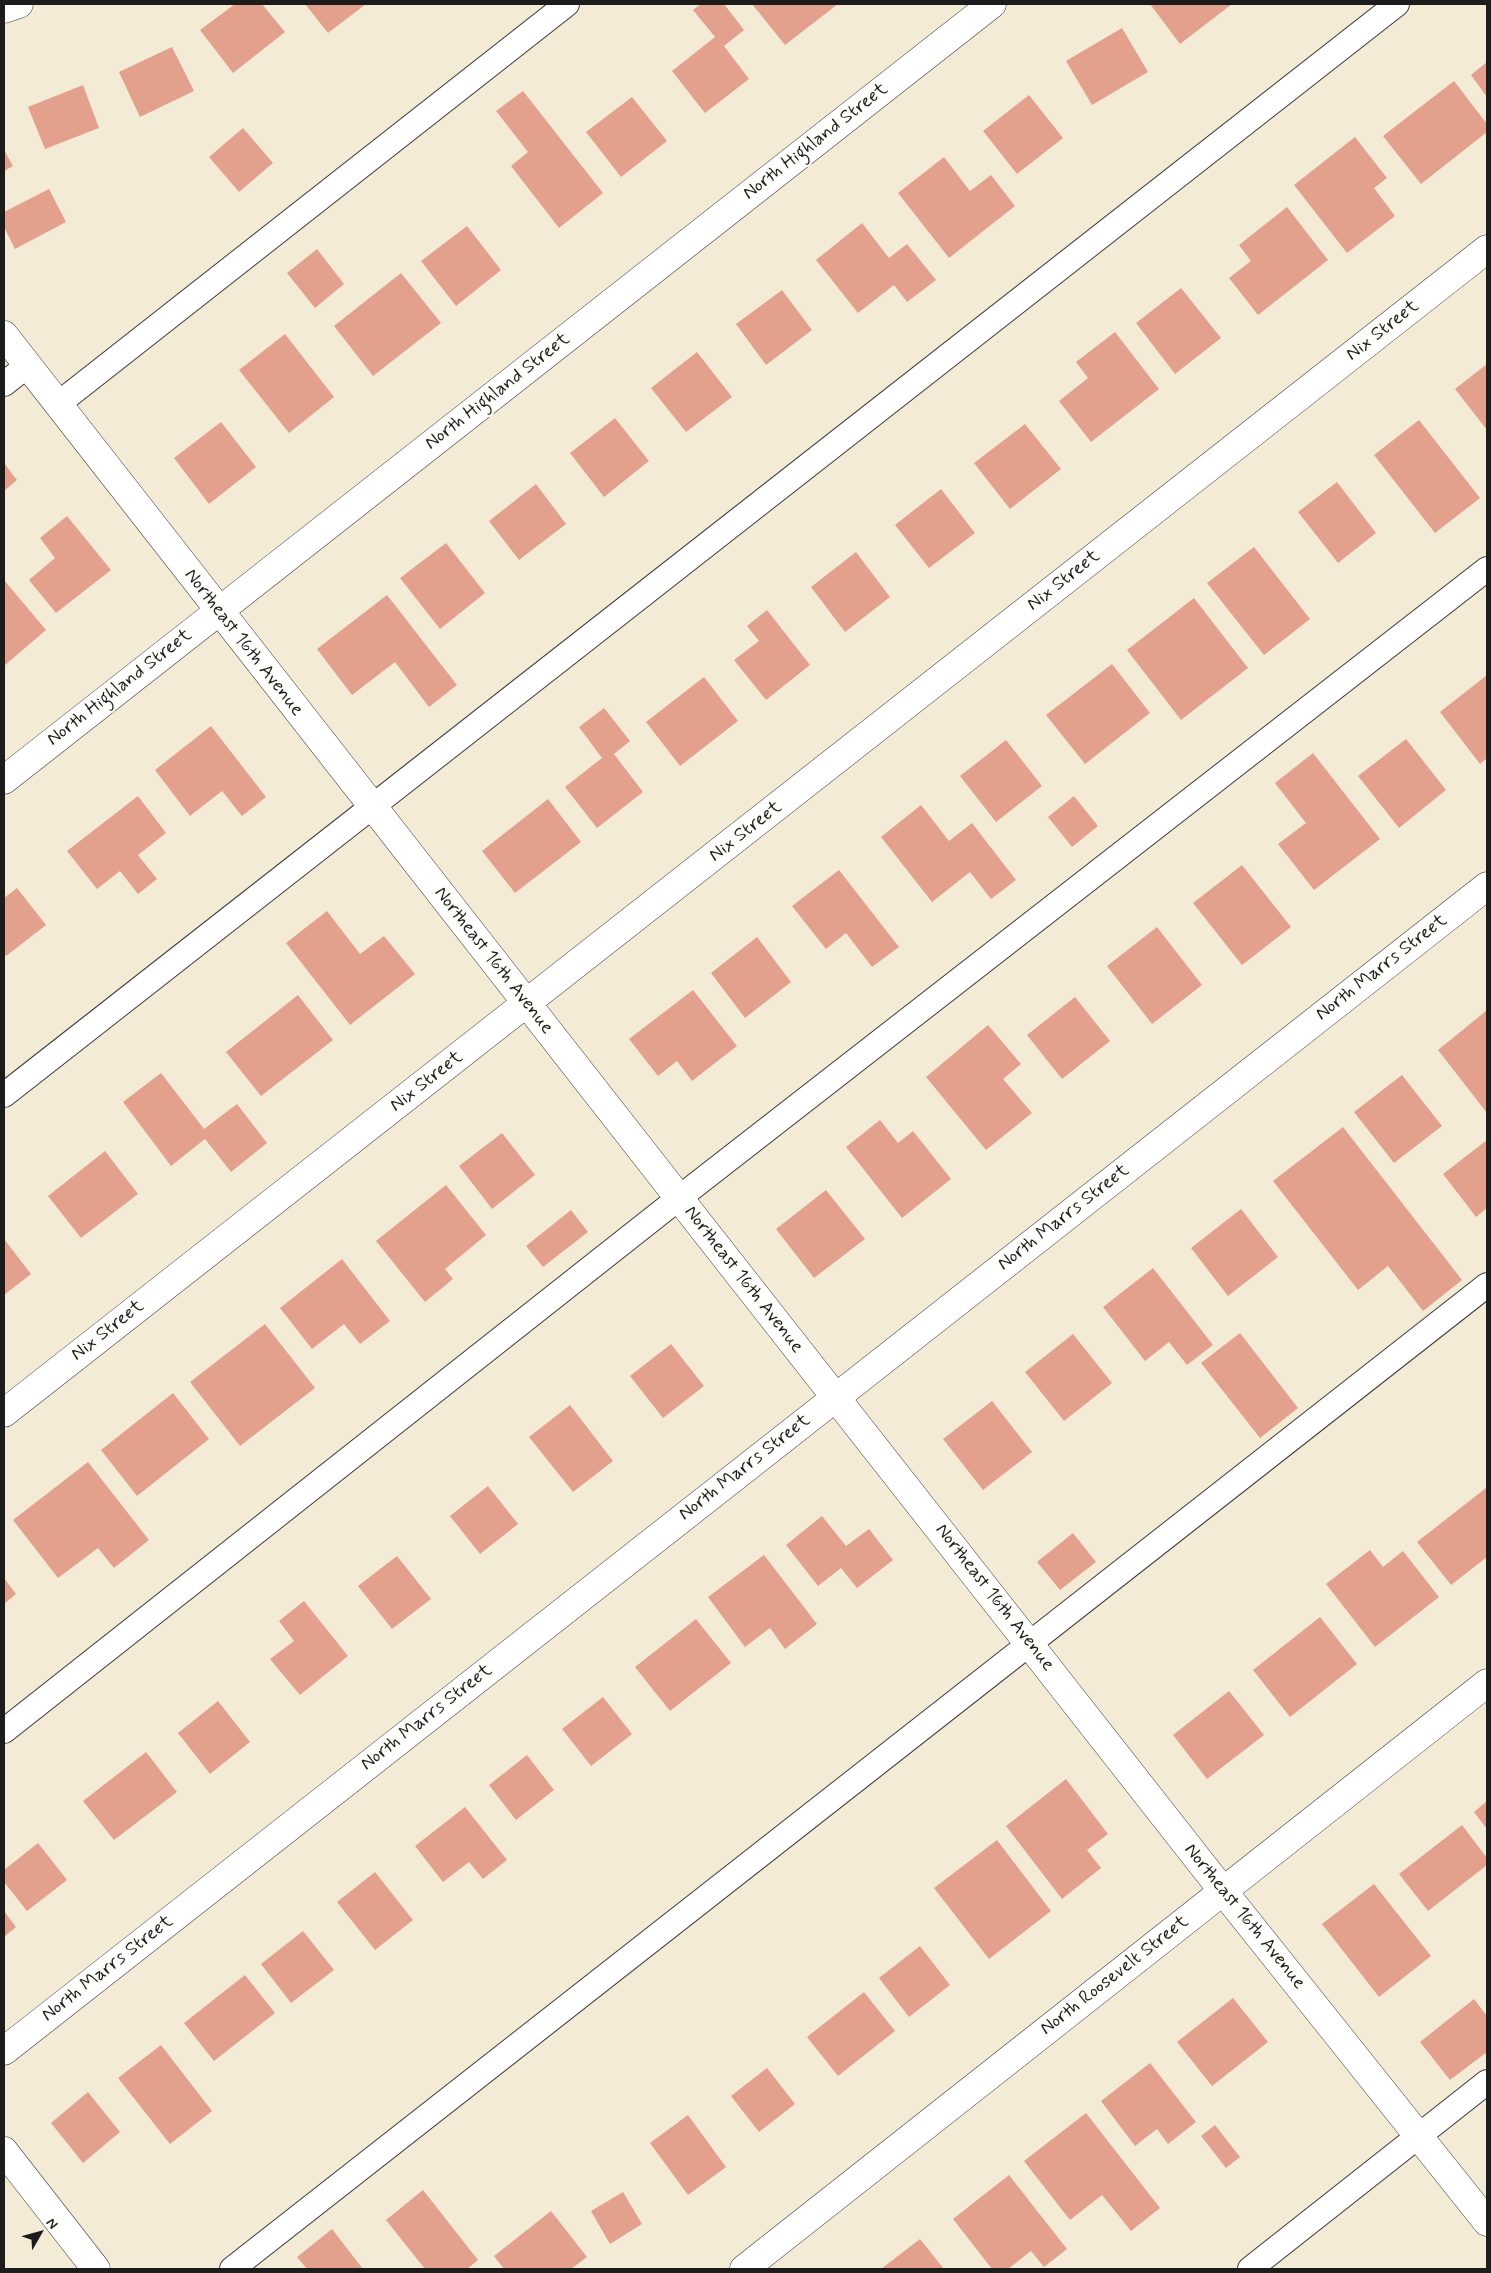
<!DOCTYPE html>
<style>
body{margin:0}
#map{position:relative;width:1491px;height:2273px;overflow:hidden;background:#f3ebd6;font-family:Mynerve,sans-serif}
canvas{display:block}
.frame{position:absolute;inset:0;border:5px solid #1c1c1c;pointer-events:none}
.north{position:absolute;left:15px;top:2208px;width:50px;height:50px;-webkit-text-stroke:4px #fdfcf7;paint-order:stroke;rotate:52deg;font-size:14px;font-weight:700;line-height:20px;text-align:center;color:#1c1c1c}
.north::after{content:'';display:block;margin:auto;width:18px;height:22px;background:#1c1c1c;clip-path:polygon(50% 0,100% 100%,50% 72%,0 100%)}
</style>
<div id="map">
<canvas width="1491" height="2273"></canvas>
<div class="frame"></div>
<div class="north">N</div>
</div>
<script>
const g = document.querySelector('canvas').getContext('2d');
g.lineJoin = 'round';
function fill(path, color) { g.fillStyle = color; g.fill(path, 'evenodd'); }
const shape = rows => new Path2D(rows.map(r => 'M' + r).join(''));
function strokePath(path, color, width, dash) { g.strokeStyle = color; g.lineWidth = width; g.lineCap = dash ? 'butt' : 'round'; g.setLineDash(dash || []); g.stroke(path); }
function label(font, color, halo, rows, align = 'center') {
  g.font = font + ' Mynerve,sans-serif'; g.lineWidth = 4.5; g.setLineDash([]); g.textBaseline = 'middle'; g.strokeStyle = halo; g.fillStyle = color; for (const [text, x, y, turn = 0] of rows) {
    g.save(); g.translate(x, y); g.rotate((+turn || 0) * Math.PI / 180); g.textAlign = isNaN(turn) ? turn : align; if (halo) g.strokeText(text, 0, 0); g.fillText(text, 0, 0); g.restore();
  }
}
fill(shape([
 [235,4,262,4,285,32,233,73,200,30],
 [305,4,366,4,328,33],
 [701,4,724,4,744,30,724,46,749,79,705,113,672,71,715,37,693,10],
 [752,4,838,4,785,45],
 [1150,4,1232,4,1180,44],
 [1122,28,1148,72,1092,105,1066,61],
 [172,47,194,91,140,117,119,72],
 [1487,62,1487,97,1471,75],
 [1454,81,1487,124,1487,132,1421,184,1383,136],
 [83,85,99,128,45,149,28,107],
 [523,91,603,193,559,228,511,166,528,152,496,111],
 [1029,95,1063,138,1017,174,983,131],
 [632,97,667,141,621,177,586,132],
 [243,128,273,163,239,192,209,157],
 [1355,137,1387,178,1374,188,1395,216,1347,253,1294,185],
 [4,150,13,166,4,171],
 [944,157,970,191,991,175,1015,206,949,258,898,193],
 [49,189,66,222,15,249,4,227,4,212],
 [1287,207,1328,260,1258,315,1229,278,1251,261,1239,245],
 [862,223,889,258,907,244,936,280,907,302,894,285,858,313,816,260],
 [467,226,501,270,456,306,421,261],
 [317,249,344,284,315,308,287,273],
 [401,273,441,323,373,376,334,326],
 [1181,288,1221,338,1175,374,1136,323],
 [782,290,812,330,766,365,736,324],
 [1115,332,1159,389,1091,442,1059,401,1088,378,1076,362],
 [285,334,334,397,289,433,239,370],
 [697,352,732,397,686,432,651,388],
 [1487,364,1487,430,1455,389],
 [615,418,649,461,604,497,570,453],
 [1419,420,1480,498,1435,533,1374,455],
 [221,422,256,467,209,504,174,458],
 [1025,424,1061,469,1010,509,974,463],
 [4,463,17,480,4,491],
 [1337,482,1376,533,1338,563,1298,512],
 [536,484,566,524,519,560,489,521],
 [941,489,975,533,929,568,895,525],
 [67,516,111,570,56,613,29,580,55,558,40,538],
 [446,543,485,593,440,629,400,578],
 [1254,547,1310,619,1264,655,1207,583],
 [856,552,890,597,845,632,811,587],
 [4,580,46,630,4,666],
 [387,595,457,685,429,707,395,662,352,695,317,649],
 [1194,598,1248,668,1181,720,1127,650],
 [767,610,810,665,766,700,734,660,759,641,747,626],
 [1112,664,1150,713,1085,764,1046,715],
 [1487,675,1487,758,1480,764,1440,712],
 [704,677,738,721,680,766,646,722],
 [604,708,630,741,614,754,643,792,597,828,565,787,602,758,579,727],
 [211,726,266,797,242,816,222,791,190,816,155,770],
 [1406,739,1446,790,1399,828,1358,776],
 [1006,740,1042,786,996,822,960,776],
 [1313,753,1380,839,1314,890,1278,844,1306,823,1275,783],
 [138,796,166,833,138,855,157,879,138,894,120,871,97,889,67,851],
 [1074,796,1098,826,1072,847,1048,817],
 [548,799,581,842,515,893,482,851],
 [921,805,949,841,972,823,1016,880,991,899,970,872,932,902,881,837],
 [1242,865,1291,927,1242,965,1193,903],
 [839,870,899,947,872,967,846,933,826,949,792,906],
 [17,888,46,925,6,956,4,952,4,898],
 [327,911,360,954,384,936,415,974,350,1025,286,943],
 [1157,927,1202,985,1152,1024,1107,966],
 [757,937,791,982,745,1018,711,973],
 [693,990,737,1046,692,1081,677,1061,658,1076,629,1039],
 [298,995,333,1040,261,1096,226,1052],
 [1075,997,1110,1041,1062,1079,1027,1035],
 [1486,1011,1487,1012,1487,1113,1438,1050],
 [988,1025,1021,1064,1003,1079,1032,1113,986,1150,926,1077],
 [161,1073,204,1129,237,1104,267,1143,231,1172,205,1139,171,1166,123,1102],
 [1402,1075,1442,1126,1394,1163,1354,1112],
 [880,1120,898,1143,913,1131,951,1179,902,1218,846,1147],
 [1343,1127,1462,1280,1423,1311,1388,1266,1358,1290,1273,1181],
 [502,1133,535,1175,492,1209,459,1166],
 [1487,1140,1487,1208,1476,1217,1443,1174],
 [105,1151,138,1194,81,1238,48,1196],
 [446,1185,486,1235,445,1269,453,1279,425,1302,376,1241],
 [826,1190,865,1239,814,1278,776,1229],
 [1241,1209,1278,1257,1228,1296,1191,1248],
 [571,1210,588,1232,543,1267,526,1246],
 [4,1239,31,1274,4,1295],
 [342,1259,390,1321,360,1344,344,1324,312,1349,280,1308],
 [1153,1268,1213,1345,1187,1365,1169,1342,1145,1361,1103,1307],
 [265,1324,315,1388,240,1446,190,1382],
 [1240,1333,1298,1408,1260,1438,1201,1363],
 [1073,1334,1112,1383,1064,1421,1025,1372],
 [671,1344,704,1386,663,1418,630,1376],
 [173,1393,209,1439,137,1496,101,1450],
 [992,1401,1032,1452,983,1490,943,1439],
 [570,1405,613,1461,573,1492,529,1437],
 [88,1462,149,1540,114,1568,98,1548,58,1578,13,1520],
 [488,1486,518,1524,480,1554,450,1516],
 [1486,1488,1487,1557,1451,1585,1417,1542],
 [822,1516,846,1546,869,1529,893,1560,857,1588,841,1568,818,1586,786,1545],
 [1073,1533,1096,1562,1060,1590,1037,1562],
 [1370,1550,1383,1567,1403,1551,1439,1597,1375,1647,1326,1584],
 [764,1555,817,1624,785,1649,770,1628,745,1647,708,1597],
 [397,1556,431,1599,392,1629,358,1586],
 [4,1578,16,1594,4,1604],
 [304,1601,348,1656,300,1695,270,1659,294,1641,279,1621],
 [1320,1617,1357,1664,1290,1717,1253,1670],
 [696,1619,731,1663,670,1711,635,1667],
 [1229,1691,1264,1735,1207,1779,1173,1735],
 [603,1697,632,1734,591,1766,562,1729],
 [218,1701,250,1742,210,1774,178,1733],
 [146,1752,177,1792,114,1840,83,1801],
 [527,1755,554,1790,516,1820,489,1785],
 [1066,1779,1108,1834,1087,1850,1101,1868,1062,1899,1006,1826],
 [1487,1801,1487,1829,1474,1812],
 [465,1807,507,1860,483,1879,469,1862,443,1882,415,1846],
 [1462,1825,1487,1858,1487,1865,1428,1911,1399,1874],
 [997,1840,1051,1911,989,1959,934,1888],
 [38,1843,67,1880,27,1911,4,1882,4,1870],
 [375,1872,413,1920,375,1950,337,1902],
 [1374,1884,1431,1956,1379,1997,1322,1924],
 [4,1911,16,1927,4,1937],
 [303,1931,334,1970,291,2003,261,1964],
 [920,1946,950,1985,909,2017,879,1978],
 [245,1975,275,2013,214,2061,184,2023],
 [864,1992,895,2031,838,2076,807,2037],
 [1233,1998,1268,2042,1212,2086,1177,2042],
 [1474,1999,1487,2016,1487,2052,1450,2080,1420,2042],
 [161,2045,212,2111,170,2144,118,2078],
 [1150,2063,1196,2122,1168,2144,1157,2129,1135,2146,1101,2101],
 [767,2068,795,2104,759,2132,731,2096],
 [88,2092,120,2132,83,2163,51,2123],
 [1086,2113,1160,2208,1131,2231,1102,2195,1070,2220,1024,2161],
 [688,2115,726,2167,688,2195,650,2143],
 [1215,2125,1240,2157,1226,2168,1201,2136],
 [1009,2175,1067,2249,1044,2267,1031,2251,1008,2269,992,2269,953,2219],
 [423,2190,478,2260,467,2269,425,2269,386,2220],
 [623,2192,642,2224,610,2244,591,2211],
 [551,2211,587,2257,571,2269,504,2269,494,2256],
 [332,2229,363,2269,307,2269,297,2257],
 [920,2239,944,2269,881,2269]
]), '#e3a08d');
const lane = shape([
 [4,384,28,365],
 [58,404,567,4],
 [4,1095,1397,4],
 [4,1731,679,1198,1487,569],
 [232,2269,1487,1285],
 [1250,2269,1487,2082]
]);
const street = shape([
 [4,9,19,4],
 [4,1413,1487,249],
 [4,2051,1487,886],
 [4,2151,96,2269],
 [744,2269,1487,1683]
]);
const secondary = shape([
 [4,335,679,1198,1223,1891,1487,2222],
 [4,780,992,4]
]);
strokePath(lane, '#3c3b38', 26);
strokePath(street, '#3c3b38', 29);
strokePath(secondary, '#3c3b38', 29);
strokePath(lane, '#fff', 24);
strokePath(street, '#fff', 28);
strokePath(secondary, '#fff', 28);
label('19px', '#1c1c1c', '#fdfcf7', [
 ["North Highland Street",816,142,-38],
 ["Nix Street",1383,331,-38],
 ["North Highland Street",498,392,-38],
 ["Nix Street",1064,581,-38],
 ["Northeast 16th Avenue",243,643,52],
 ["North Highland Street",120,688,-38],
 ["Nix Street",746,832,-38],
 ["Northeast 16th Avenue",493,961,52],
 ["North Marrs Street",1382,968,-38],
 ["Nix Street",427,1082,-38],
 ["North Marrs Street",1064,1218,-38],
 ["Northeast 16th Avenue",743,1280,52],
 ["Nix Street",108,1331,-38],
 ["North Marrs Street",745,1468,-38],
 ["Northeast 16th Avenue",994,1598,52],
 ["North Marrs Street",427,1718,-38],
 ["Northeast 16th Avenue",1244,1917,51],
 ["North Marrs Street",108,1969,-38],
 ["North Roosevelt Street",1115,1976,-38]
]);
</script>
